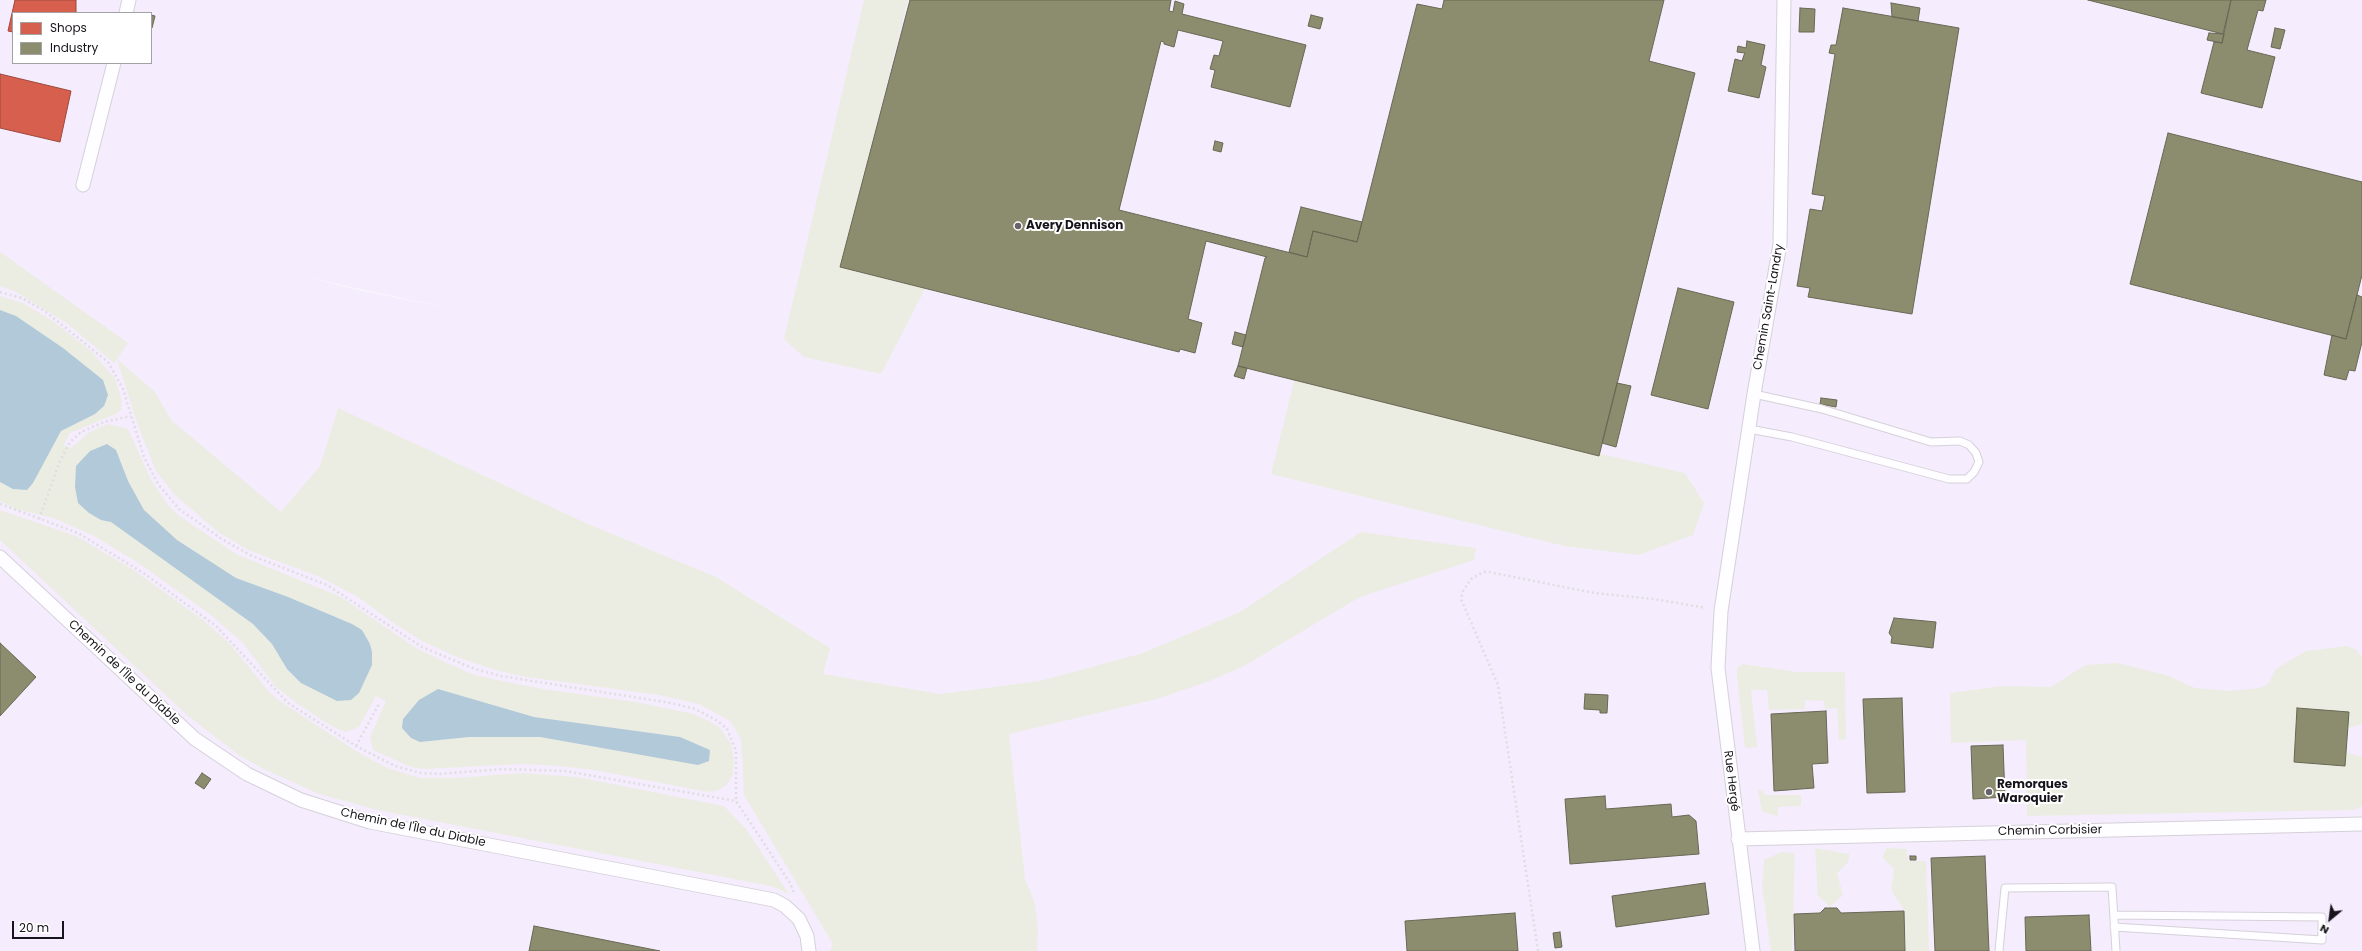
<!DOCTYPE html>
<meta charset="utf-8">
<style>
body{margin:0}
#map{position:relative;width:2362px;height:951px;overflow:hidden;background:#f8f4fc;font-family:Poppins,sans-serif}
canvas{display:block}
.legend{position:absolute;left:12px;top:12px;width:140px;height:52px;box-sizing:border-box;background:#fff;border:1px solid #a3a1a4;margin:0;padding:5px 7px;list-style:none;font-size:12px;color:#18141b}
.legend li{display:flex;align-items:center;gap:8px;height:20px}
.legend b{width:20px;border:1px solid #a3a1a4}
.north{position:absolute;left:2310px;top:899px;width:40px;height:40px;-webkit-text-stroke:3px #fff;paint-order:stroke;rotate:209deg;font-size:11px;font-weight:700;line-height:16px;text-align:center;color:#18141b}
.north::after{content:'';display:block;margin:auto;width:14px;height:18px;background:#18141b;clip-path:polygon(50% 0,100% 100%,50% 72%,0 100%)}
.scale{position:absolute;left:12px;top:921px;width:52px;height:18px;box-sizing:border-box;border:2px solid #18141b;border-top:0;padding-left:5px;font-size:12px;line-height:14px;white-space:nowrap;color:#18141b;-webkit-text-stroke:3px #fff;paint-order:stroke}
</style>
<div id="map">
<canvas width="2362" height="951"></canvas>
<ul class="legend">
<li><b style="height:11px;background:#d6604d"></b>Shops</li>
<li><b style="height:11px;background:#8c8c6e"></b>Industry</li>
</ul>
<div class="north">N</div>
<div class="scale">20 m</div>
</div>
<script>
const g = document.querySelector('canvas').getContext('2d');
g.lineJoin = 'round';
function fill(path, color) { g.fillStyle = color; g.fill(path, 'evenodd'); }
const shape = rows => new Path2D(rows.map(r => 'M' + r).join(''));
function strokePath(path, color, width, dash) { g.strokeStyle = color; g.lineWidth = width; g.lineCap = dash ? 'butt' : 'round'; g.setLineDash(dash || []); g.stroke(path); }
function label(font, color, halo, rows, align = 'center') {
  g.font = font + ' Poppins,sans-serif'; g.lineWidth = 4; g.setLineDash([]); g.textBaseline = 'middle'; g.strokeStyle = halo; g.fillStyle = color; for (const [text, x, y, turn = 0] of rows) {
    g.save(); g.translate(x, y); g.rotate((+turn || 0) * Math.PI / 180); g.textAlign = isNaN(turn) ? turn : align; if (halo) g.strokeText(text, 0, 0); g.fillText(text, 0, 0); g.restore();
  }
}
fill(shape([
 [0,0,2362,0,2362,951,0,951],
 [13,13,151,13,151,63,13,63],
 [297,275,472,313,473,313,361,291]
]), '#f5ecfd');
fill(shape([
 [864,0,908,0,842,263,927,285,881,374,804,357,784,339],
 [0,252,128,343,117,359,155,392,171,420,281,512,320,466,338,408,588,524,716,577,830,648,823,674,940,694,1040,681,1143,653,1240,612,1361,532,1476,548,1474,560,1360,597,1244,666,1212,680,1157,699,1009,734,1025,879,1035,904,1038,927,1037,951,830,951,833,944,744,795,741,739,730,721,699,704,659,695,526,677,495,670,457,657,422,641,395,624,358,597,320,577,248,550,218,532,175,495,156,471,137,423,117,359,114,363,68,324,16,292,0,286],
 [0,296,23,303,53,321,92,352,115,379,122,401,121,409,118,413,70,433,64,445,71,448,90,432,108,424,126,428,129,431,151,480,168,505,178,515,236,554,341,597,416,648,447,663,472,674,497,680,543,689,636,702,694,714,709,721,720,728,731,744,734,760,733,775,726,785,719,790,708,792,594,770,558,766,522,764,425,769,411,767,373,750,370,737,386,701,376,696,359,727,346,732,333,727,298,704,275,686,243,643,211,615,137,562,92,535,53,518,16,509,0,501],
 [1295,377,1596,453,1685,473,1704,503,1693,535,1639,555,1564,546,1271,474],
 [0,510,76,536,132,569,203,620,230,644,270,693,277,699,356,751,387,768,420,778,454,778,523,773,577,777,724,806,746,829,789,894,774,887,755,883,377,810,319,794,266,770,240,756,187,715,0,540],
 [2347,646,2357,650,2362,658,2362,724,2348,728,2346,752,2362,757,2362,806,2355,810,2027,816,2026,740,1951,743,1950,693,2001,686,2051,687,2085,665,2118,663,2169,676,2195,688,2229,691,2260,688,2268,684,2276,669,2306,651],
 [1743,664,1797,672,1845,672,1846,739,1839,740,1837,708,1825,709,1824,701,1805,700,1805,709,1769,710,1767,690,1751,690,1757,747,1745,748,1737,676,1737,668],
 [1758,790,1763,790,1764,795,1801,795,1801,806,1778,807,1778,816,1769,814,1762,811],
 [1815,848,1849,854,1849,861,1837,873,1843,895,1830,907,1818,896],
 [1887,848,1907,849,1908,861,1926,861,1929,951,1904,951,1904,910,1891,890,1894,869,1882,857],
 [1781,852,1795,853,1792,951,1771,951,1762,887,1764,860]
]), '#ecede2');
fill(shape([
 [0,310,16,316,63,348,103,380,108,395,104,406,95,414,61,431,33,483,27,490,13,489,0,482],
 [107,444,116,450,128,481,144,510,177,540,236,578,288,597,352,624,362,630,370,644,372,652,372,665,359,693,351,700,337,701,301,683,287,669,272,644,253,624,111,522,101,520,89,513,78,503,75,487,76,466,90,451],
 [438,689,534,717,680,737,710,750,709,761,698,765,540,737,469,737,420,742,411,738,402,728,403,719,419,700]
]), '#b1c9d9');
const shops = shape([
 [15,0,76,0,76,13,13,13,13,32,8,31,15,0],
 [0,74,71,91,60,142,0,128,0,74]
]);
fill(shops, '#d6604d');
strokePath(shops, '#9d493e', 1);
const industry = shape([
 [910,0,1171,0,1169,11,1173,12,1175,1,1184,4,1182,14,1306,45,1290,107,1211,87,1215,70,1210,69,1214,55,1219,56,1223,41,1178,30,1174,47,1164,44,1164,42,1161,41,1119,210,1307,257,1313,231,1357,242,1417,4,1442,9,1444,0,1664,0,1649,61,1695,73,1599,456,1238,366,1265,258,1267,257,1206,241,1188,319,1202,323,1195,353,1180,349,1179,352,840,267,910,0],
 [2088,0,2231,0,2223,34,2088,0],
 [2231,0,2266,0,2263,11,2258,10,2247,50,2275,57,2262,108,2201,93,2214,42,2222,43,2231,0],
 [1891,3,1920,8,1918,21,1892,17,1891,3],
 [1800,8,1815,9,1814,32,1799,32,1800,8],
 [1843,8,1959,28,1912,314,1808,297,1810,288,1797,286,1810,209,1822,211,1825,196,1812,194,1835,54,1829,53,1831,45,1836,45,1843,8],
 [151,15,155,16,152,28,151,27,151,15],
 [1311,15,1323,18,1320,29,1308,26,1311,15],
 [2275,28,2285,30,2280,49,2271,47,2275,28],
 [2209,33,2224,34,2222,43,2207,40,2209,33],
 [1747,41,1765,45,1761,65,1766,67,1759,98,1728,91,1735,59,1742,61,1744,55,1745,53,1737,52,1738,46,1746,48,1747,41],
 [2168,133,2362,182,2362,275,2346,339,2130,284,2168,133],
 [1215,141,1223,143,1221,152,1213,150,1215,141],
 [1301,207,1362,222,1357,242,1313,231,1307,257,1289,252,1301,207],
 [1678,288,1734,302,1708,409,1651,395,1678,288],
 [2357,295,2362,297,2362,342,2355,371,2349,370,2346,380,2324,375,2332,335,2346,339,2357,295],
 [1235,332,1246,335,1243,347,1232,344,1235,332],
 [1238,366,1247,368,1244,379,1234,376,1238,366],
 [1617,383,1631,386,1616,447,1602,443,1617,383],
 [1821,398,1837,400,1836,407,1820,404,1821,398],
 [1894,618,1936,622,1933,648,1891,643,1892,637,1889,633,1894,618],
 [0,643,36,677,0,716,0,643],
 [1585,694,1608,695,1607,713,1600,713,1600,710,1584,709,1585,694],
 [1902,698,1905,792,1867,793,1863,699,1902,698],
 [2297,708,2349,712,2345,766,2294,762,2297,708],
 [1826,711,1828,763,1812,764,1814,788,1774,791,1771,714,1826,711],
 [2003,745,2005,797,1973,799,1971,746,2003,745],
 [202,773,211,779,204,789,195,783,202,773],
 [1605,796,1606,809,1671,804,1672,817,1689,815,1696,821,1699,854,1570,864,1565,799,1605,796],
 [1910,856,1916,856,1916,860,1910,860,1910,856],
 [1985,856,1989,951,1935,951,1931,858,1985,856],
 [1705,883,1709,914,1616,927,1612,896,1705,883],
 [1825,908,1837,908,1841,913,1904,911,1905,951,1795,951,1794,914,1820,913,1825,908],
 [1515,913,1518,951,1407,951,1405,921,1515,913],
 [2089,915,2091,951,2026,951,2025,917,2089,915],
 [534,926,660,951,529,951,534,926],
 [1560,932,1562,947,1555,948,1553,933,1560,932]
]);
fill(industry, '#8c8c6e');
strokePath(industry, '#696855', 1);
const lane = shape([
 [1749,429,1792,437,1949,479,1967,479,1974,472,1979,462,1976,453,1969,445,1960,441,1931,442,1822,409,1754,394],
 [2114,915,2322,917,2322,940,2114,927],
 [1999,951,2005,888,2112,887,2116,951]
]);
const street = shape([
 [126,13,129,0],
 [83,185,114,63],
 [0,557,195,739,247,774,301,800,370,822,774,900,785,906,799,919,807,936,809,951],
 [1738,839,2362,824],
 [1753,951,1718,668,1721,611,1754,394,1780,244,1784,0]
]);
strokePath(lane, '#d5d1d9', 9);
strokePath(street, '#d5d1d9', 15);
strokePath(shape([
 [0,292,22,298,46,312,108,362,123,389,144,457,158,484,179,509,222,539,250,555,327,585,422,647,475,669,501,676,671,703,695,709,718,721,727,729,736,751,736,801,790,883,794,893],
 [0,504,78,533,145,574,216,626,288,703,356,746,395,766,421,773,439,774,502,769,565,771,736,801],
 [39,519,60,461,70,442,81,432,104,422,131,416],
 [356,746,380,702],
 [1538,951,1498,685,1461,599,1463,591,1471,579,1483,572,1489,572,1594,593,1654,599,1706,608]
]), '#dedee0', 2.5, [2, 3]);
strokePath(lane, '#fefdff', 7);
strokePath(street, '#fefdff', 13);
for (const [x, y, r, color] of [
 [1018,226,4,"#66626a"],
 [1989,792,4,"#66626a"]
]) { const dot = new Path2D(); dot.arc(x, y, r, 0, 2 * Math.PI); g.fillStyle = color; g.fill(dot); strokePath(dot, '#fff', 1.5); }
label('bold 12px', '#18141b', '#fff', [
 ["Avery Dennison",1026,226],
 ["Remorques",1997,785],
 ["Waroquier",1997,799]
], 'left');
label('12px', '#18141b', '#fff', [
 ["Chemin Saint-Landry",1769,307,-80],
 ["Chemin de l'Île du Diable",124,673,43],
 ["Rue Hergé",1731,781,83],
 ["Chemin de l'Île du Diable",413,828,12],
 ["Chemin Corbisier",2050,831,-1]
]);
</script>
